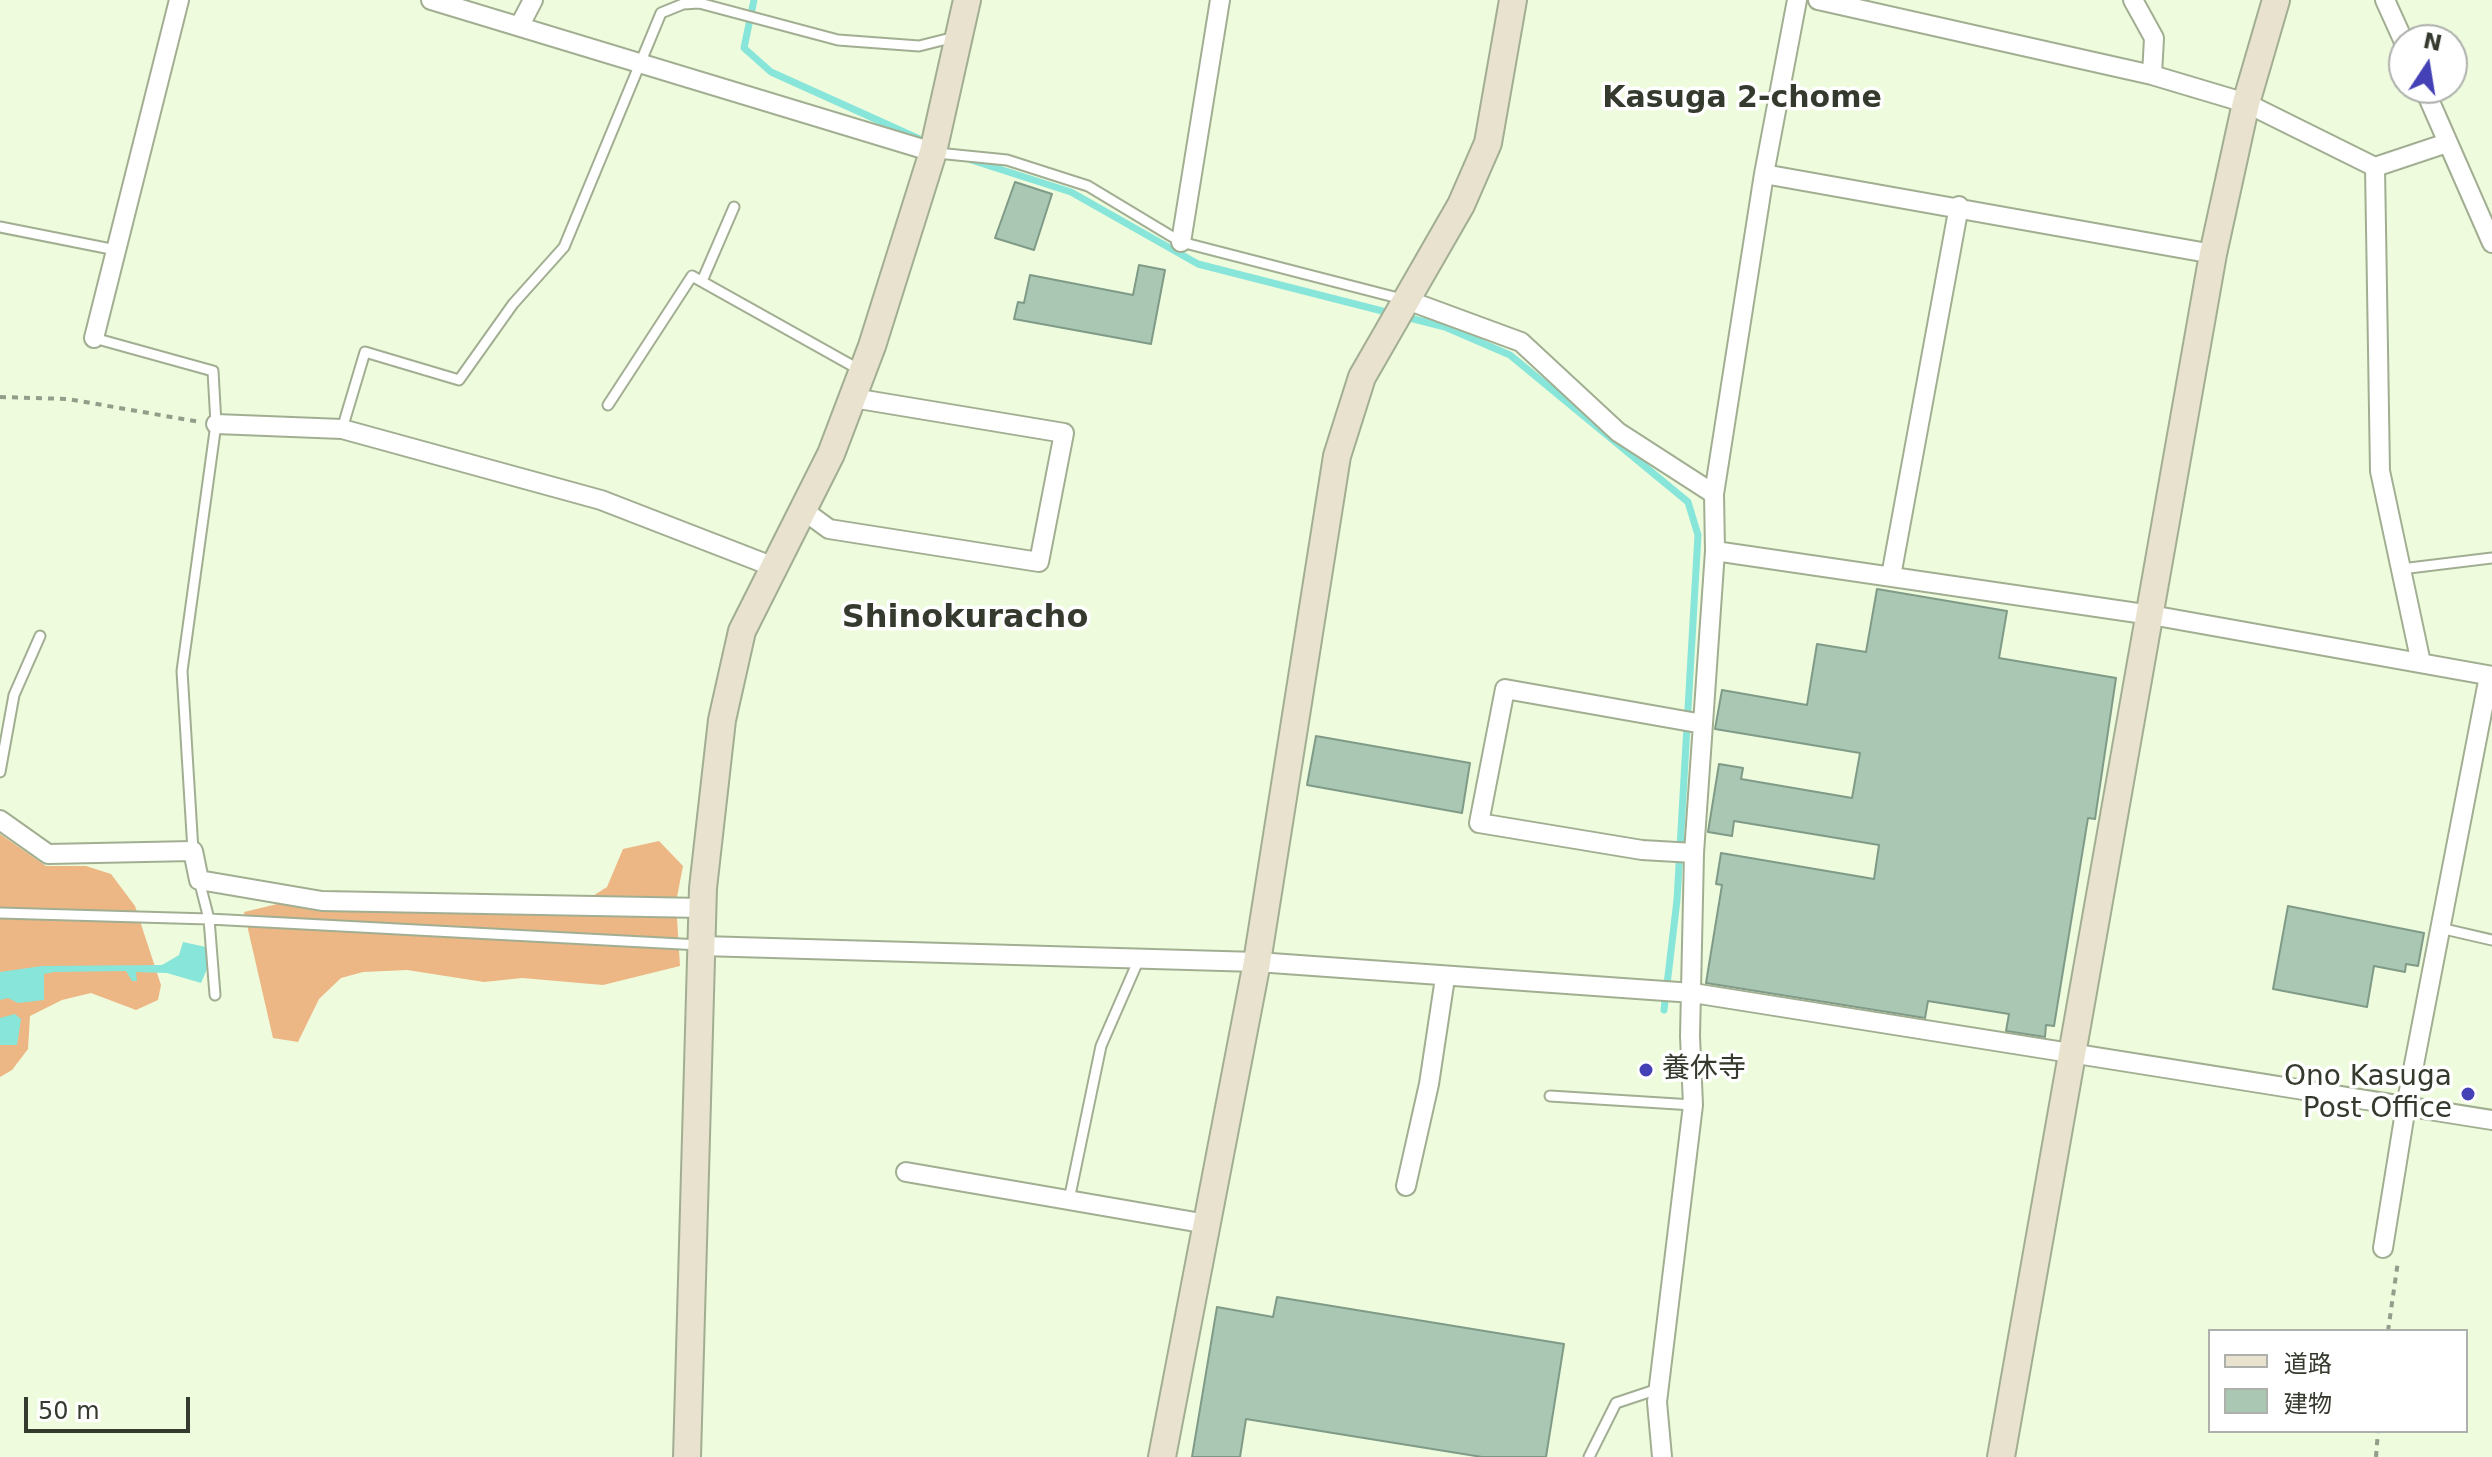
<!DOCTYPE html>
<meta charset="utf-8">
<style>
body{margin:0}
#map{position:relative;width:2492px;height:1457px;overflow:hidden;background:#eefbdd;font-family:"DejaVu Sans","Noto Sans JP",sans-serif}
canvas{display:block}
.legend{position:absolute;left:2208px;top:1329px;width:260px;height:104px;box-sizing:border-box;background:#fff;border:2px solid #aeb0ac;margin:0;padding:10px 14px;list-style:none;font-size:24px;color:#353a2f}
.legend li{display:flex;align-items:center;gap:16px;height:40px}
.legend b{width:40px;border:2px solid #aeb0ac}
.north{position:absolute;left:2388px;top:24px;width:80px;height:80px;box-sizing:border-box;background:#fff;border:2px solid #aeb0ac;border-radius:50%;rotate:12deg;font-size:22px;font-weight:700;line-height:32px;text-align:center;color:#353a2f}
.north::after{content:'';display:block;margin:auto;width:28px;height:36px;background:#4440b6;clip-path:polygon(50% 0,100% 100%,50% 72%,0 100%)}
.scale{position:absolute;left:24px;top:1397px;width:166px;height:36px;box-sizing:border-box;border:4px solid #353a2f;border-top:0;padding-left:10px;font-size:24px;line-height:28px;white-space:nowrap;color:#353a2f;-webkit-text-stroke:6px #fff;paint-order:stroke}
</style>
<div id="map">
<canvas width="2492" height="1457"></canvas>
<ul class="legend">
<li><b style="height:10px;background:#e8e2ce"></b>道路</li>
<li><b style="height:22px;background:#aac7b4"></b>建物</li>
</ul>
<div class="north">N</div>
<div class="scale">50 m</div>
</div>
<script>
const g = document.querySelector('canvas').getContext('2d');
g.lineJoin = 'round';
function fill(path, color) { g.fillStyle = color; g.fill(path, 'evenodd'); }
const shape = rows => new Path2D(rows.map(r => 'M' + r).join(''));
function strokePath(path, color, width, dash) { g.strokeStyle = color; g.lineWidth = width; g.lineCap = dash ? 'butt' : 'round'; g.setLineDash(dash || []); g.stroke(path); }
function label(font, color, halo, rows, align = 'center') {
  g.font = font + ' "DejaVu Sans","Noto Sans JP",sans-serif'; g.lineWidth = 7; g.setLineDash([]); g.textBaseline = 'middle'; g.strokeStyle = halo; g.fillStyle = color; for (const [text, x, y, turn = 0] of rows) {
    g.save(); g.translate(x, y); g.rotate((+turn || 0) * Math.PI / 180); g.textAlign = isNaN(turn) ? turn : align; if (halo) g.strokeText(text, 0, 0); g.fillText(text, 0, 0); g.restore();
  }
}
fill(shape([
 [0,834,46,866,86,866,111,874,135,906,161,985,158,1000,136,1010,91,993,62,1000,30,1016,28,1049,12,1070,0,1077],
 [659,841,683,866,676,902,680,966,603,985,522,978,484,982,407,970,363,972,341,978,319,999,298,1042,273,1038,244,912,294,900,577,906,607,887,623,849]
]), '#ecb784');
fill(shape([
 [183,942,206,947,207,969,201,983,167,973,136,972,137,981,132,981,126,971,54,972,44,974,44,1000,18,1003,8,998,0,1000,0,972,42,966,162,965,179,955],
 [15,1014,21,1019,17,1045,0,1045,0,1018]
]), '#88e5da');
strokePath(shape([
 [754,0,744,48,771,72,924,141],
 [965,158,1071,192,1198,264,1445,327,1510,355,1688,502,1698,535,1677,900,1664,1010]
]), '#88e5da', 7);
const building = shape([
 [1015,182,1052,194,1034,250,995,238,1015,182],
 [1139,265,1165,270,1151,344,1014,319,1018,302,1024,303,1030,275,1133,295,1139,265],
 [1877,589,2007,611,1999,658,2116,678,2095,819,2088,818,2054,1026,2046,1025,2045,1037,2006,1031,2009,1014,1928,1001,1925,1018,1706,983,1722,885,1716,884,1721,853,1874,879,1879,845,1734,821,1732,836,1708,832,1719,764,1743,768,1741,779,1852,798,1860,753,1715,729,1722,690,1807,705,1817,644,1866,652,1877,589],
 [1316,736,1470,763,1462,813,1307,785,1316,736],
 [2288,906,2424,933,2418,966,2406,964,2405,972,2374,966,2367,1007,2273,989,2288,906],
 [1277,1297,1564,1344,1546,1457,1482,1457,1246,1419,1240,1457,1192,1457,1217,1307,1273,1317,1277,1297]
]);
fill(building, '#aac7b4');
strokePath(building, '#7f9b88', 2);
const lane = shape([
 [937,153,1007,160,1088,186,1181,242,1402,299],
 [0,227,116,250],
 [702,281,734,207],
 [94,338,213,371,216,424,182,671,193,851],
 [608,405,692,276,860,370],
 [342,429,365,352,459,380,513,304,564,247,661,13,683,4,699,3,838,40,919,46,955,37],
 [2401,569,2492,558],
 [0,772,14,695,40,636],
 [199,880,209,919,215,995],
 [0,913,209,919,700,945],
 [2440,928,2492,940],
 [1550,1096,1693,1105],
 [1069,1200,1101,1046,1139,959],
 [1589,1457,1616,1403,1658,1389]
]);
const street = shape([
 [431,0,933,152],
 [1818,0,2152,75,2246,103,2375,167,2447,143],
 [2133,0,2154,38,2152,75],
 [2385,0,2404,42],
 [520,25,533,0],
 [2424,88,2492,243],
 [2375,167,2380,471,2421,663],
 [1764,174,2213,254],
 [1181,242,1220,0],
 [1407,300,1521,342,1618,432,1714,494],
 [94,338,179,0],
 [216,424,342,429,601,500,774,567],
 [803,510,829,529,1039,562,1064,433,853,398],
 [1715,551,2151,615,2492,676],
 [1891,576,1959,206],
 [0,820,48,854,193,851,199,880,322,901,703,908],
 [1694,853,1642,850,1479,823,1505,689,1703,724],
 [702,946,1257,962,1693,993,2492,1120],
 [906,1172,1207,1224],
 [1406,1186,1429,1084,1445,978],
 [2383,1248,2406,1106,2489,676],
 [1662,1457,1657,1402,1693,1105,1690,1036,1694,853,1715,551,1714,494,1764,174,1797,0]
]);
const secondary = shape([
 [687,1457,703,888,722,720,742,631,831,454,872,346,933,152,967,0],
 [1162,1457,1257,962,1337,456,1362,377,1461,205,1488,143,1513,0],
 [2001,1457,2213,254,2246,103,2276,0]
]);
strokePath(lane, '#a2ae92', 13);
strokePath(street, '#a2ae92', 22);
strokePath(secondary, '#a2ae92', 30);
strokePath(shape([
 [0,397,68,399,200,422],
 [2388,1331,2398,1261],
 [2376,1457,2378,1431]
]), '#949d89', 4, [6, 6]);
strokePath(lane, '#fff', 9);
strokePath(street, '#fff', 18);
strokePath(secondary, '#e8e2ce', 26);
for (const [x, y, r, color] of [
 [1646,1070,8,"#4440b6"],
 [2468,1094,8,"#4440b6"]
]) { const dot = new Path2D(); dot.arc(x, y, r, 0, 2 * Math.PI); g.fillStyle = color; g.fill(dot); strokePath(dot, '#fff', 3); }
label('28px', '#353a2f', '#fff', [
 ["養休寺",1662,1070],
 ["Ono Kasuga",2452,1078,"right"],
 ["Post Office",2452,1110,"right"]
], 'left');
label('bold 30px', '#353a2f', '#fff', [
 ["Kasuga 2-chome",1742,99]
]);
label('bold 32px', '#353a2f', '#fff', [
 ["Shinokuracho",965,619]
]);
</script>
